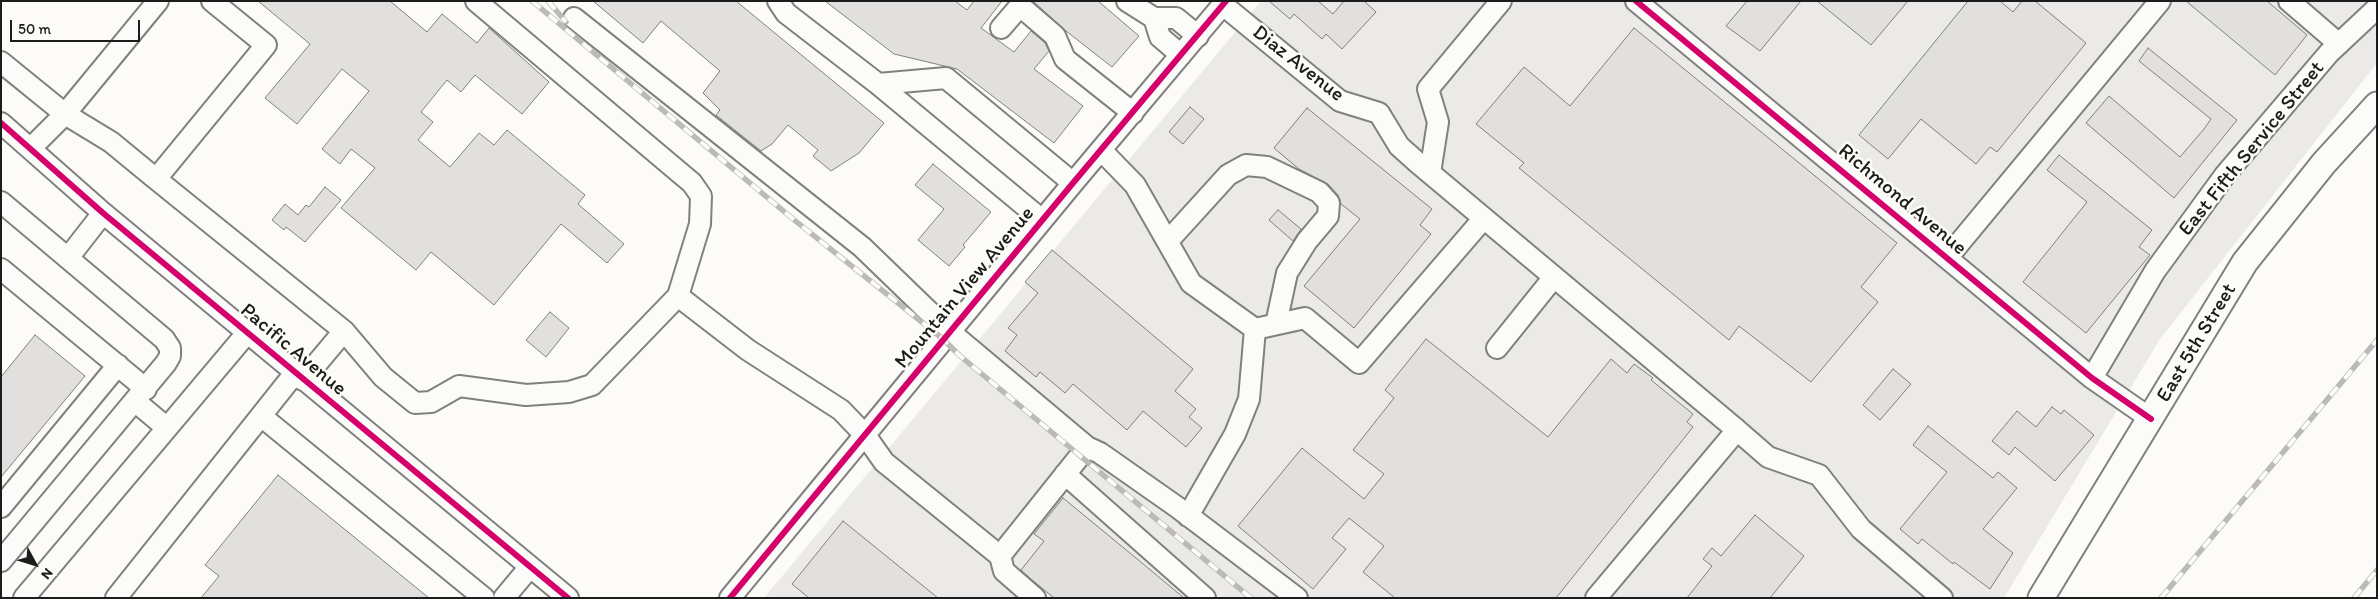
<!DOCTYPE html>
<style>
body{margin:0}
#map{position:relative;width:2378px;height:599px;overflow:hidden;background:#fcfbf8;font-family:Itim,sans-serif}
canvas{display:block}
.frame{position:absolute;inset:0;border:2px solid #1c1c1c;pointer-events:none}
.north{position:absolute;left:10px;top:539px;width:50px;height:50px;-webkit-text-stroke:4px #fdfcf7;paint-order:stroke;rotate:129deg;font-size:14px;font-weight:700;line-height:20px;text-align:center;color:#1c1c1c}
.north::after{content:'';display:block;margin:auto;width:18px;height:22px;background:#1c1c1c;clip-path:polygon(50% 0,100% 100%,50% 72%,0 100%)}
.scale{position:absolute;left:10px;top:20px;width:130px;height:22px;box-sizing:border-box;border:2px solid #1c1c1c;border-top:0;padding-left:6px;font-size:15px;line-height:18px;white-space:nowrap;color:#1c1c1c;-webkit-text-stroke:4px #fdfcf7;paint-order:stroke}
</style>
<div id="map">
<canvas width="2378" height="599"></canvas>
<div class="frame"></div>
<div class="north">N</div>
<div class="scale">50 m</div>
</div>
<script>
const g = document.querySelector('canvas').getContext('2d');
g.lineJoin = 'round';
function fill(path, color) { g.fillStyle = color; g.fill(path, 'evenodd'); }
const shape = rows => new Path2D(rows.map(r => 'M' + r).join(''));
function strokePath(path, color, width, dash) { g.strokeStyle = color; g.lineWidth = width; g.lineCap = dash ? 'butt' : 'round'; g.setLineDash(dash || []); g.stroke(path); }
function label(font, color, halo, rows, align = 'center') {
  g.font = font + ' Itim,sans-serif'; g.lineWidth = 5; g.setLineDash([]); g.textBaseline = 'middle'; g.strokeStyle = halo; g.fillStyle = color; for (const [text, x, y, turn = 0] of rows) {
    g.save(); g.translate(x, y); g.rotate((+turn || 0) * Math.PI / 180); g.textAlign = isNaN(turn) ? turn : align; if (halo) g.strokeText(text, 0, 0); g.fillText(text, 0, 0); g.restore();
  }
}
fill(shape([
 [1261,1,2377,1,2377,63,2160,339,2004,598,764,598]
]), '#ebeae8');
const building = shape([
 [258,1,390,1,427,32,442,14,477,43,489,28,549,82,522,114,475,75,461,92,447,80,421,112,433,122,418,140,450,167,479,133,494,145,507,130,585,195,578,204,624,244,607,263,561,224,494,305,431,252,416,270,341,208,375,168,351,149,340,164,322,149,369,91,342,69,297,124,265,98,310,44,258,1],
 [593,1,736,1,884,123,859,153,831,171,813,156,818,150,788,125,772,144,761,151,716,115,720,110,703,93,720,71,661,21,643,43,593,1],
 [825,1,955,1,967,10,974,1,1002,1,981,28,1014,52,1031,31,1045,43,1049,51,1034,69,1083,106,1054,143,957,69,894,54,825,1],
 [1033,1,1098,1,1139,36,1112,67,1066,31,1033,1],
 [1269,1,1318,1,1333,14,1344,1,1364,1,1376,12,1342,49,1326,34,1322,39,1294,14,1290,19,1269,1],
 [1747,1,1801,1,1760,51,1726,26,1747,1],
 [1817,1,1908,1,1871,45,1817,1],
 [1968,1,2000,1,2013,12,2022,1,2035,1,2086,43,1997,152,1990,147,1976,164,1921,119,1888,159,1859,135,1968,1],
 [2186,1,2267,1,2307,35,2275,75,2186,1],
 [1634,28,1897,243,1861,287,1878,302,1811,382,1739,326,1729,340,1519,168,1524,163,1476,124,1524,67,1570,106,1634,28],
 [2148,48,2237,120,2174,198,2086,123,2109,96,2180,157,2204,129,2211,119,2139,61,2148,48],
 [1190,107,1204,119,1183,144,1169,132,1190,107],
 [1307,108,1432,209,1420,225,1431,234,1354,328,1304,286,1360,219,1341,204,1338,195,1328,184,1299,169,1274,148,1307,108],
 [2059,155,2152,230,2139,247,2150,255,2086,333,2023,282,2087,202,2047,170,2059,155],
 [933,164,991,212,963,245,965,247,949,266,918,240,944,209,915,185,933,164],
 [325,187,341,200,305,242,286,227,284,230,272,220,285,204,298,215,306,205,309,207,325,187],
 [1278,210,1301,229,1293,241,1269,220,1278,210],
 [1052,250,1193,369,1175,391,1196,409,1189,417,1202,428,1186,447,1143,411,1127,430,1073,384,1065,393,1040,372,1036,377,1005,351,1017,335,1008,328,1038,293,1025,282,1052,250],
 [550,312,569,328,546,357,526,340,550,312],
 [35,335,85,376,1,477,1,377,35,335],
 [1426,339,1548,437,1611,359,1627,373,1634,364,1653,378,1651,380,1693,414,1687,422,1693,427,1556,598,1395,598,1363,572,1384,546,1349,518,1332,538,1346,549,1313,589,1238,526,1302,448,1364,499,1384,474,1353,450,1394,398,1385,390,1426,339],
 [1893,369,1911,384,1880,420,1863,405,1893,369],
 [2052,407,2061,414,2064,410,2094,435,2055,481,2015,447,2009,455,1992,441,2017,411,2036,427,2052,407],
 [1928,426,1993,478,1998,472,2017,488,1983,529,2013,553,1990,589,1954,562,1953,564,1922,539,1918,544,1900,529,1947,472,1913,445,1928,426],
 [278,475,429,598,201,598,219,576,205,565,278,475],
 [1063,498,1136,558,1184,598,1054,598,1031,579,1021,570,1044,541,1034,534,1063,498],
 [1755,515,1804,556,1770,598,1687,598,1712,566,1703,559,1712,548,1721,556,1755,515],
 [843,521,938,598,809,598,792,584,843,521]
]);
fill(building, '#e1e0de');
strokePath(building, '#81807f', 1);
const minor = shape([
 [476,1,692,183,701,196,700,224,678,296,748,350,841,410,865,435,884,462,1000,556,1087,447,950,332,862,247,574,18],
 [778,1,786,13,878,84],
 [1127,1,1154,18,1176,18,1198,36],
 [1636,1,2092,378,2151,419],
 [2289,1,2339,44],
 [1223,5,1340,101,1379,113,1399,146,1418,163,1737,430],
 [1154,18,1160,37,1181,55],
 [1001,28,1020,6,1055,36,1065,59,1133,113],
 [1,62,65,114,111,142,156,179,266,45,212,1],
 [1,123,103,213,568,598],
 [31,148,65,114,158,1],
 [1101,150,1135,185,1191,283,1255,329,1305,318,1359,363,1484,218],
 [1430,173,1438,122,1428,89,1501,1],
 [156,179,344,331,383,377,415,403,431,402,459,386,526,395,569,392,592,385,678,296],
 [1,202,164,339,170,348,170,356,166,363,1,561],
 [1042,220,878,84,946,78,1073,183],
 [1168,241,1228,175,1246,165,1267,167,1319,192,1329,203,1328,216,1307,241,1287,273,1276,324],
 [68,258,103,213],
 [1947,258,2160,1],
 [1,269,146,389],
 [1497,348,1554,277],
 [2092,378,2155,271,2225,175,2329,53,2377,8],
 [303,380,344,331],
 [136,402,167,428],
 [261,416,484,598],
 [1087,447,1100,453,1177,507,1297,598],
 [1065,474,1205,598],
 [1,507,118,365],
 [1188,516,1235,434,1249,399,1255,329],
 [1000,556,1004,571,1035,598],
 [24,598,247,333],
 [116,598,295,373],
 [504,598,529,568],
 [730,598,1073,183,1226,1],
 [1596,598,1737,430,1768,457,1819,475,1861,529,1942,598]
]);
const major = shape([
 [2041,598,2245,262,2324,163,2377,105]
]);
strokePath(minor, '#81807f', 24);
strokePath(major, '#81807f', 29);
strokePath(minor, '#fbfbf9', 20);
strokePath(major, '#fbfbf9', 25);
const rail = shape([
 [532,1,793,219,943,339,959,355,1251,598],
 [548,1,566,22],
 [2161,598,2377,340],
 [2354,598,2377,570]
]);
strokePath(rail, '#bbbab8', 5.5);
strokePath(rail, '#fdfcf7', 4, [11]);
strokePath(shape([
 [1636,1,2092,378,2151,419],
 [1,123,103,213,568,598],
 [730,598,1073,183,1226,1]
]), '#d6006c', 6);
label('21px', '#1c1c1c', '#fdfcf7', [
 ["Diaz Avenue",1298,64,38],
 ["East Fifth Service Street",2252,149,-51],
 ["Richmond Avenue",1902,200,40],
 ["Mountain View Avenue",965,288,-50],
 ["East 5th Street",2197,343,-59],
 ["Pacific Avenue",293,350,40]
]);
</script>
